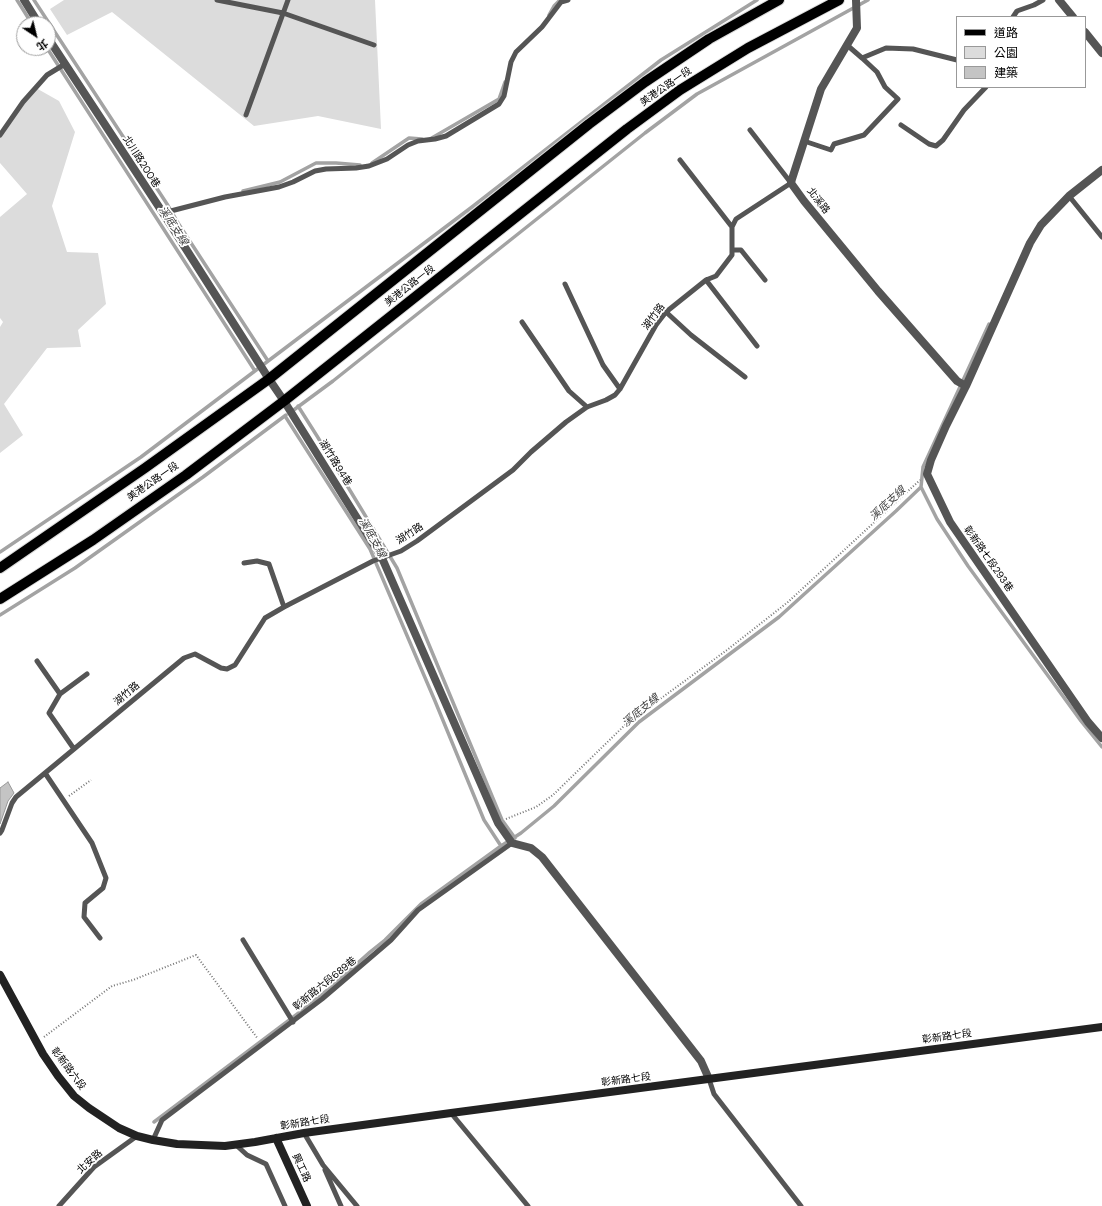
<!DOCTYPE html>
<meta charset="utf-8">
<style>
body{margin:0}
#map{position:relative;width:1102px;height:1206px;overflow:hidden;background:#fff;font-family:"DM Sans","Noto Sans TC",sans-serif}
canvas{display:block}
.legend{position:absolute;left:956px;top:16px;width:130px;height:72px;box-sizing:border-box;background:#fff;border:1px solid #999;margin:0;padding:5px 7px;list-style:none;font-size:12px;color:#000}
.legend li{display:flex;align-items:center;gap:8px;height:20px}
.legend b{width:20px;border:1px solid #999}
.north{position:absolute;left:16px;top:16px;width:40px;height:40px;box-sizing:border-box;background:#fff;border:1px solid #999;border-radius:50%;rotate:145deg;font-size:11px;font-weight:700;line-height:16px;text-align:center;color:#000}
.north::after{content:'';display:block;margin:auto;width:14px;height:18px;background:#000;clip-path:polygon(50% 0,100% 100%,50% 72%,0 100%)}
</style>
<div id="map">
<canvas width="1102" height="1206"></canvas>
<ul class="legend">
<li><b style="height:5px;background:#000"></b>道路</li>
<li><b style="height:11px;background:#dcdcdc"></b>公園</li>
<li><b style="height:11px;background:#c4c4c4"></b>建築</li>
</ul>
<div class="north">北</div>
</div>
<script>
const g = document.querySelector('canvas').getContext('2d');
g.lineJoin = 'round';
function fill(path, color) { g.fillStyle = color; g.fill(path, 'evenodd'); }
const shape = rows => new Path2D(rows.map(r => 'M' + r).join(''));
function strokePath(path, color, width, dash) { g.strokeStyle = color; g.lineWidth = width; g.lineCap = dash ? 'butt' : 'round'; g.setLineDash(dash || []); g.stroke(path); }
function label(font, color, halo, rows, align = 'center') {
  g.font = font + ' "DM Sans","Noto Sans TC",sans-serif'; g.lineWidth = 3.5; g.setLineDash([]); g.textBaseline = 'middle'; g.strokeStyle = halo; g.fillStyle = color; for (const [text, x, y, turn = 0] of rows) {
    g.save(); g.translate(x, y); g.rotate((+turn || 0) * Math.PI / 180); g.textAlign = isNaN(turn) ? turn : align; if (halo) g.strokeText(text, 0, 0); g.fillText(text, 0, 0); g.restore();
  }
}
fill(shape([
 [64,0,375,0,381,129,318,116,254,126,112,12,67,35,50,9],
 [36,88,59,101,75,132,52,206,67,252,98,253,106,304,78,330,81,347,47,348,4,404,23,435,0,453,0,327,3,322,0,318,0,217,27,194,0,163,0,134]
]), '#dcdcdc');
strokePath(shape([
 [17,0,32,24],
 [34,0,167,204,178,223,268,361],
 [549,15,554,6,559,1],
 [47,48,255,371],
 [430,139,499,99,505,82],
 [372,163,409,138,422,139],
 [243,191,280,182,316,163,336,163,360,165],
 [298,406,317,436,397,568,502,820,515,838],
 [291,412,333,381,645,133,697,94,868,0],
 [285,416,370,549,435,701,484,820,501,846,521,833,554,806,639,722,779,617,896,511,921,487,937,519,968,566,1081,721,1102,747],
 [921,487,923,467,989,324],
 [0,552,141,457,472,207,661,60,757,0],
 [0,615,75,568,203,477,286,415],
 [154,1122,300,1012,331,987,370,952,385,940,421,904,501,846]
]), '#a3a3a3', 3.5);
const building = shape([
 [8,782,14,793,8,801,0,824,0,788,8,782]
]);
fill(building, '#c4c4c4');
strokePath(building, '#999', 1);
const primary = shape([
 [0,568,145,468,269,379,589,124,645,82,709,39,779,0],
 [0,599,93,540,186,475,284,401,627,129,680,90,748,48,839,0]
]);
strokePath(primary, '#dbdbdb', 12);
strokePath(shape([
 [69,796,91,780],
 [506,819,536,807,553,795,626,724,727,650,788,602,920,480],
 [44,1037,112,986,133,980,196,955,258,1039]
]), '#777', 2, [1, 2]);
strokePath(shape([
 [217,0,283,13,374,45],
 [1013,17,1017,11,1034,5,1043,0],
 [847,45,862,58,886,48,913,49,957,60],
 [246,115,288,0],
 [901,125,929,144,936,146,943,140,964,110,986,87],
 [0,135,23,102,47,75,65,64],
 [804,141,831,150,834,144,864,135,898,99,885,87,877,72,862,58],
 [680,160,732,227],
 [1069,196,1102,237],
 [163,213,225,197,279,187,293,182,315,171,326,169,356,168,369,166,387,159,408,145,418,141,435,139,446,136,499,104,504,96,511,62,516,52,542,27,561,2,568,0],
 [733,250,741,250,765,280],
 [706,280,757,346],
 [565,284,603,365,620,389],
 [666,312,691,335,745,377],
 [522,322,569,391,587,407],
 [244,563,257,561,269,564,284,607],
 [37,661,60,694],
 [74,749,49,713,60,694,87,674],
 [45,773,92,843,106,878,103,888,85,903,84,917,100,938],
 [0,833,2,830,12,803,16,797,184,658,195,654,221,668,227,669,235,665,265,618,284,607,373,561,401,551,417,541,513,470,531,452,566,422,587,407,606,400,615,395,620,389,656,325,666,312,706,280,716,276,732,255,732,227,736,219,791,183,750,130],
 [243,940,293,1022],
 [709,1079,714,1094,801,1206],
 [451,1113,528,1206],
 [304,1133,323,1165,357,1206],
 [153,1140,162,1120,322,999,391,940,418,910,512,843],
 [235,1144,247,1155,266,1164,285,1206],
 [325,1170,341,1206],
 [59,1206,94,1167,137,1136]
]), '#555', 5);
strokePath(shape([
 [24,0,39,24],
 [856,0,857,28,821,89,792,179,791,183,804,201,878,291,957,381,966,386,946,426,931,460,927,474,950,522,1088,722,1102,738],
 [1059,0,1073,17],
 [1085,32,1102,53],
 [48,38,163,213,269,379,284,401,382,558,498,823,512,843,531,848,542,857,701,1061,709,1079],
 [966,386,1030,243,1041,225,1069,196,1102,170]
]), '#555', 8);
strokePath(shape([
 [0,975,43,1054,58,1076,74,1096,89,1108,119,1128,137,1136,153,1140,177,1144,225,1146,255,1142,304,1133,451,1113,1102,1027],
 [276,1138,307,1206]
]), '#222', 8);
strokePath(primary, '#000', 10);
label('10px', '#000', '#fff', [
 ["美港公路一段",666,87,-35],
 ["北川路200巷",141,162,57],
 ["北溪路",818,201,52],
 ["美港公路一段",410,286,-38],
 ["湖竹路",654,317,-53],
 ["湖竹路94巷",335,463,58],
 ["美港公路一段",153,482,-35],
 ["湖竹路",410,534,-33],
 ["彰新路七段293巷",988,559,55],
 ["湖竹路",127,694,-40],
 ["彰新路六段689巷",325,984,-39],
 ["彰新路七段",947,1037,-8],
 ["彰新路六段",68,1069,53],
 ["彰新路七段",626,1080,-7],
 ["彰新路七段",305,1123,-9],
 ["北安路",90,1162,-42],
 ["興工路",301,1168,65]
]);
label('italic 11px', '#444', '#fff', [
 ["溪底支線",173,226,57],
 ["溪底支線",888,504,-43],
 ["溪底支線",372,538,61],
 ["溪底支線",641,711,-40]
]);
</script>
